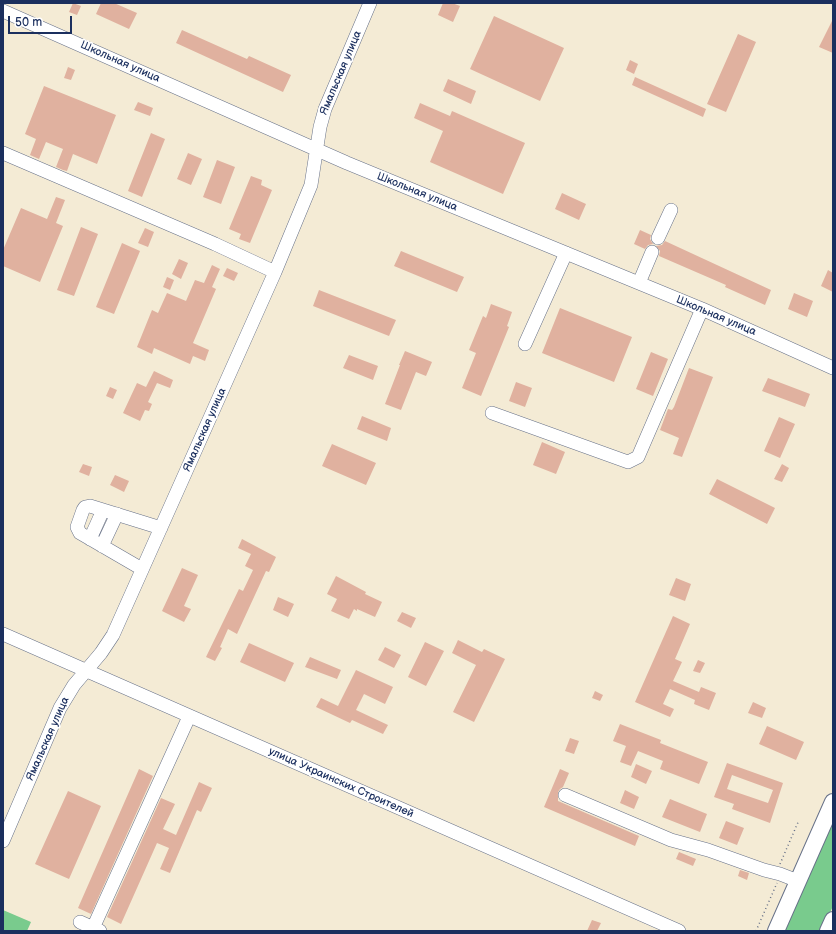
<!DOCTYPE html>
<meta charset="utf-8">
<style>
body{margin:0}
#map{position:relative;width:836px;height:934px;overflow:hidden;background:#f4ebd5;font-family:"Balsamiq Sans",sans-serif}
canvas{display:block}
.frame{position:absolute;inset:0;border:4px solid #1b2f5e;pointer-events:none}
.scale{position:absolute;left:8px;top:16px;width:64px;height:18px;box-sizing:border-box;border:2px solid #1b2f5e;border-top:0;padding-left:5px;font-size:12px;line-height:14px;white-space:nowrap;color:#1b2f5e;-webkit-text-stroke:3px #fff;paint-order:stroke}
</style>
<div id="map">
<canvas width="836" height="934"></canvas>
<div class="frame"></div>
<div class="scale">50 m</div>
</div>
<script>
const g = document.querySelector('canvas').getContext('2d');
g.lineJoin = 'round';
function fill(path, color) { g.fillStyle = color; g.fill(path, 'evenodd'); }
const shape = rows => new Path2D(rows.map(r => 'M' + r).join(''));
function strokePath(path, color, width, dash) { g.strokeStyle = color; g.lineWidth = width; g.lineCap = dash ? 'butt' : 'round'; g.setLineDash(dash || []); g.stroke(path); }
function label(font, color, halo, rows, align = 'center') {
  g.font = font + ' "Balsamiq Sans",sans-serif'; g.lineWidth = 3.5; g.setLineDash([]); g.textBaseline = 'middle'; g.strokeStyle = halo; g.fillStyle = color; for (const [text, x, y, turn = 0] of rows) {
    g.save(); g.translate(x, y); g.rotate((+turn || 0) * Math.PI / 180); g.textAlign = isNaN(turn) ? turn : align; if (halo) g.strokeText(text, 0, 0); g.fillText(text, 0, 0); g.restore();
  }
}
fill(shape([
 [833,814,833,906,822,931,781,931],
 [3,910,31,922,27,931,3,931]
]), '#79cb8d');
fill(shape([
 [73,3,81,6,77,15,69,12],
 [101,3,114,3,137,13,129,29,96,14],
 [443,3,452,3,460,6,453,22,438,15],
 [494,16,564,48,540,101,470,69],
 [833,19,833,53,819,47],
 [182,30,247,59,249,56,291,75,283,92,176,43],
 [738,34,756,42,726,112,707,104],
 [630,60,638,64,634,74,626,70],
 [68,67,75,70,71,80,64,78],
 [635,77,706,109,703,117,632,85],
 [448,79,476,91,471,104,443,91],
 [44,86,116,115,97,164,73,154,67,171,63,170,56,167,63,149,46,142,39,159,30,155,36,139,25,134],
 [138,102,153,108,150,116,134,110],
 [420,103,450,116,452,111,525,143,503,194,430,162,443,131,414,118],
 [151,133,165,139,142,197,128,191],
 [188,153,202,159,191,185,177,179],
 [217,160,235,167,221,204,203,197],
 [251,176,262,180,261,185,272,190,250,243,239,239,241,234,229,229],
 [562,193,586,204,579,220,555,209],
 [56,197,65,200,56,223,63,226,40,282,3,266,3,250,21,208,47,219],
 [81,227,98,234,74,296,57,290],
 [145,228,154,232,148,247,138,243],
 [640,230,651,235,650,239,653,244,648,245,645,249,634,244],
 [665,241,771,290,765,305,725,287,726,285,659,256,660,251,656,246,662,245],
 [122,243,140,251,114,314,96,307],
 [401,251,464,277,457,292,394,266],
 [179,259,188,263,181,279,172,274],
 [212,265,220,269,212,287,216,289,193,343,209,350,205,361,193,356,190,364,154,348,152,354,137,347,152,310,158,313,167,293,186,301,195,280,204,283],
 [227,268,238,273,234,281,223,276],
 [828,270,833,273,833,292,821,286],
 [167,277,174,280,170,290,163,287],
 [319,290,396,320,389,336,313,306],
 [794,293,813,301,807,317,788,309],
 [491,304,512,312,507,326,509,327,481,396,462,388,476,353,469,350,483,316,486,318],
 [560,308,632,337,614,382,542,353],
 [405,351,432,362,426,376,416,372,401,410,385,404,400,365,399,365],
 [651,352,668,359,653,396,636,389],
 [349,355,378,366,373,380,343,368],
 [689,368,713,377,682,457,673,454,679,438,660,430,668,409,672,410,674,407],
 [154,371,173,380,170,388,157,383,148,402,152,404,149,411,145,410,140,421,123,413,137,383,146,387],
 [768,378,810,394,805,407,762,391],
 [516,382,532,388,525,407,509,401],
 [110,387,117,390,113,399,106,396],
 [362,416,391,428,387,441,357,429],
 [779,417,795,424,780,458,764,451],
 [542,442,565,452,556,474,533,465],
 [332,444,376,463,366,485,322,466],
 [83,464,92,467,89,476,79,472],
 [782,464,789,468,782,482,774,479],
 [115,475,129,481,124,492,110,485],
 [717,479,775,508,767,524,709,494],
 [242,539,276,557,269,572,266,571,237,634,228,629,220,647,222,648,215,661,206,657,239,589,243,591,253,570,245,566,251,554,238,548],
 [182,568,198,575,184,606,191,609,184,622,162,611],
 [336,576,366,592,365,594,382,602,375,617,357,609,357,611,354,609,349,619,331,611,337,599,327,594],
 [676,578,691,584,685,601,669,595],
 [278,597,294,604,288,617,273,610],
 [402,612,416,618,411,628,397,621],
 [673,616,690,624,675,659,682,662,673,681,699,692,701,687,716,693,709,710,694,704,695,700,670,689,663,704,674,709,670,717,635,702],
 [458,640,482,652,484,649,505,659,474,722,453,712,476,665,452,653],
 [425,642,444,651,426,686,408,677],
 [249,643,294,663,285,682,240,662],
 [385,647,401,655,394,668,378,660],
 [310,657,341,670,337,679,305,667],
 [698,660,705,663,700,673,693,671],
 [356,670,393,687,385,704,364,694,356,710,388,725,383,734,352,720,350,723,316,707,321,698,338,706],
 [595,691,603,695,600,701,592,698],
 [753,702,766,708,762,718,748,713],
 [620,724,661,740,660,743,708,762,699,784,660,769,663,761,638,751,631,766,620,762,626,746,613,741],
 [767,726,804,742,796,760,759,744],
 [570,738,579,741,574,754,565,751],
 [727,763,783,783,770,823,732,809,734,804,714,797],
 [732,775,773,790,768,803,727,789],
 [636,764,652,771,646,784,631,777],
 [139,769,153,776,91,914,78,908],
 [560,769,569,773,563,787,560,789,558,792,558,801,639,836,635,846,544,807],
 [199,782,212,788,201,812,197,810,170,873,160,869,169,848,157,843,121,924,107,917,161,798,175,804,163,829,176,835],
 [625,790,639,797,634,809,620,803],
 [68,791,101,806,69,879,35,864],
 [670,799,707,814,700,832,662,817],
 [726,821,744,828,737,845,719,838],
 [679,852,696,859,693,866,676,859],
 [740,870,749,873,747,880,738,876],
 [592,920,601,923,597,931,587,931]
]), '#e0b19f');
const minor = shape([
 [3,11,347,163,702,309,833,368],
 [3,153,215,244,275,272],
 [658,238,671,210],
 [639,283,652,252],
 [525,344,566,253],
 [492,413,628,462,638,457,702,309],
 [90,539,103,510],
 [102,546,117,514],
 [142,569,80,533,77,527,83,510,85,507,90,506,161,528],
 [3,634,679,931],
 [565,795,671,840,708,850,764,870,780,874,798,881],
 [3,841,60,708,74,685,101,653,113,635,275,272,311,185,320,127,325,109,370,3],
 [80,922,100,931],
 [93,928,188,719]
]);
const major = shape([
 [776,931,833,802],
 [828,931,833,920]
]);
strokePath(minor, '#677188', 14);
strokePath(major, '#677188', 18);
strokePath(shape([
 [780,864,799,820],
 [756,931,777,883]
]), '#677188', 1.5, [1, 3]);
strokePath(minor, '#fff', 13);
strokePath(major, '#fff', 16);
label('11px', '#1b2f5e', '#fff', [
 ["Школьная улица",120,62,24],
 ["Ямальская улица",341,73,-67],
 ["Школьная улица",417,192,22],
 ["Школьная улица",716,316,23],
 ["Ямальская улица",205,430,-66],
 ["Ямальская улица",48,739,-66],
 ["улица Украинских Строителей",341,783,24]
]);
</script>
